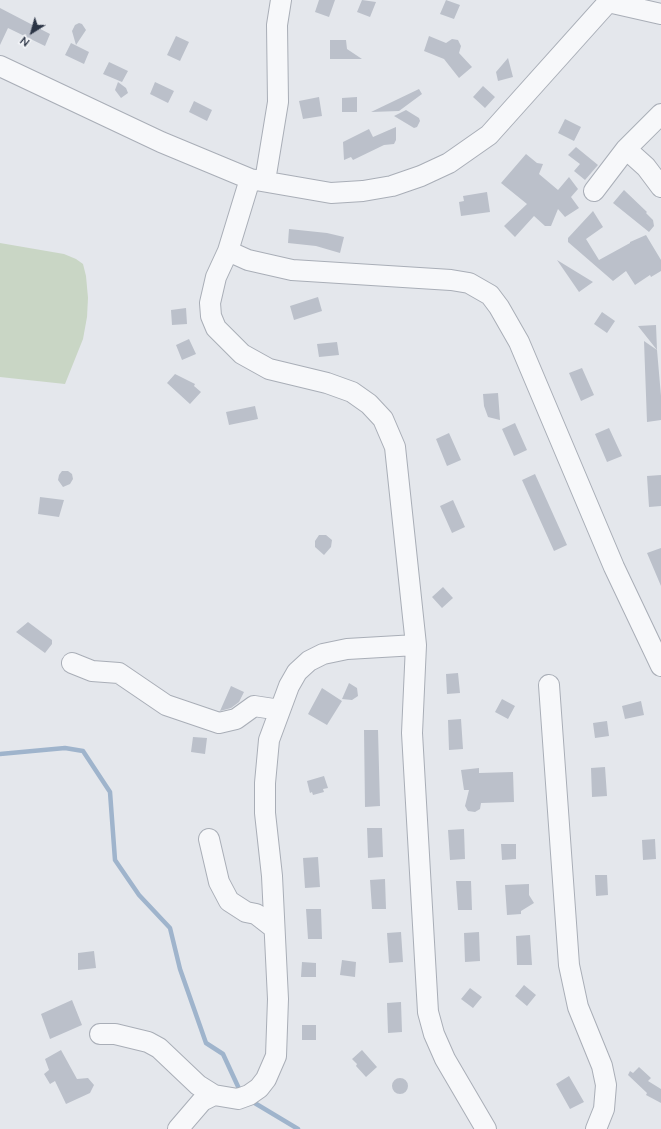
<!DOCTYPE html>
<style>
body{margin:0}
#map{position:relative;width:661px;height:1129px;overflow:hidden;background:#e4e7ec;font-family:Lato,sans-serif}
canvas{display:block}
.north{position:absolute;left:12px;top:12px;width:40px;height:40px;-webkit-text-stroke:3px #f4f6f9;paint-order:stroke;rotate:217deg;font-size:11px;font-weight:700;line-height:16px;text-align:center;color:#2b3445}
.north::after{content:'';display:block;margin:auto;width:14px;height:18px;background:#2b3445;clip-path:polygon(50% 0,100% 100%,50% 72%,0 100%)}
</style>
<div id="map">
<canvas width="661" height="1129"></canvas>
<div class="north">N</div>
</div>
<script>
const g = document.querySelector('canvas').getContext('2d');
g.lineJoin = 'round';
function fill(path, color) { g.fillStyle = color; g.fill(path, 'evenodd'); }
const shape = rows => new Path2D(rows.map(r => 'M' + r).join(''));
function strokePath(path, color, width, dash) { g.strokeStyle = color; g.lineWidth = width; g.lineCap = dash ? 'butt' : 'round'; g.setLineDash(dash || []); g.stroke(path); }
fill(shape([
 [0,243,64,254,76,259,83,264,86,276,88,298,87,317,83,339,65,384,0,377]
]), '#c9d6c5');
strokePath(shape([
 [0,754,65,748,83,751,110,792,115,860,139,895,170,928,180,969,206,1043,223,1054,241,1093],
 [253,1102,298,1129]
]), '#9fb4cc', 4.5);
fill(shape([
 [319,0,335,0,329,17,315,12],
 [362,0,376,2,370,17,357,12],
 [446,0,460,5,454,19,440,14],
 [0,8,50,34,45,46,8,28,0,45],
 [79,23,82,24,86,30,76,45,72,31,75,25],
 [176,36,189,42,180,61,167,55],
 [429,36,446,43,452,39,458,40,461,46,459,53,472,67,459,78,444,59,424,51],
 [330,40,346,40,347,49,362,59,330,59],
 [71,43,89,52,84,64,65,55],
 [508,58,513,77,498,81,496,72],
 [109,62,128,71,122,82,103,74],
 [118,82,126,88,128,93,121,98,115,90],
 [155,82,174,91,168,103,150,94],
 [483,86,495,97,485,108,473,97],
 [419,89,422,94,399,111,371,112],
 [319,97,322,116,303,119,299,101],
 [357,97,357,112,342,112,342,98],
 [194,101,212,110,207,121,189,112],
 [406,110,419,118,420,121,417,127,414,128,394,116],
 [565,119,581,127,574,141,558,133],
 [396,127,396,140,394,144,384,145,353,160,351,157,344,160,343,142,369,129,373,137],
 [576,147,598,165,585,180,574,171,580,164,568,155],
 [526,154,537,163,543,164,539,174,558,190,569,177,578,189,571,197,579,208,565,217,558,209,551,226,545,226,534,216,515,237,504,226,527,204,501,183],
 [624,190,647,212,646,213,653,220,654,226,649,232,613,203],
 [487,192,490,212,461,216,459,202,464,201,463,196],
 [593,211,603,227,586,239,599,260,630,243,630,242,646,235,661,260,661,271,651,277,650,275,635,285,626,271,613,281,568,242,568,238],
 [289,229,327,233,344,237,340,253,316,246,288,243],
 [557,260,593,282,579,292],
 [318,297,322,311,294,320,290,306],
 [186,308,187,324,172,325,171,310],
 [602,312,615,321,607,333,594,324],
 [656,325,657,350,638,326],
 [189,339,196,354,182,360,176,345],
 [644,341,657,350,661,396,661,420,647,422],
 [337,342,339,355,319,357,317,344],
 [582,368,594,395,581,401,569,373],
 [175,374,195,384,194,386,201,392,190,404,167,383],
 [498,393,500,420,488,417,484,406,483,394],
 [255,406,258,419,229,425,226,412],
 [515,423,527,450,514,456,502,429],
 [609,428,622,456,607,462,595,434],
 [449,433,461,460,447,466,436,439],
 [62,471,68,471,72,474,73,479,70,484,63,487,58,480,59,475],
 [535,474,567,545,554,551,522,480],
 [661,475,661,506,649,507,647,476],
 [40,497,64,500,59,517,38,514],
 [453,500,465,527,452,533,440,506],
 [319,535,326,535,332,540,331,547,324,555,315,547,315,541],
 [661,548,661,586,647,553],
 [443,587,453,598,442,608,432,597],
 [28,622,52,640,52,644,45,653,16,632],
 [458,673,460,693,447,694,446,674],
 [349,683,357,688,358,696,352,700,342,699],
 [231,686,244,692,239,702,231,708,220,711],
 [322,688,342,701,327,725,308,714],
 [502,699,515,706,508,719,495,712],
 [641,701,644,715,625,719,622,706],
 [461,719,463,749,449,750,448,720],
 [607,721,609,736,595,738,593,723],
 [364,730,378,730,380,806,365,807],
 [193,737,207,738,205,754,191,752],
 [605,767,607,796,592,797,591,768],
 [479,768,479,773,513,772,514,802,481,803,480,809,475,812,468,811,465,806,469,790,464,790,461,770],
 [324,776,328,788,323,789,324,792,313,795,312,792,310,793,307,781],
 [367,828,382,828,383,857,368,858],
 [464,829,465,859,450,860,448,830],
 [655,839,656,859,643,860,642,840],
 [501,844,516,844,516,859,502,860],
 [318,857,320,887,305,888,303,858],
 [595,875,607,875,608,895,596,896],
 [385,879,386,909,372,909,370,880],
 [456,881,471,881,472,910,458,910],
 [529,884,529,895,534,903,521,911,521,914,507,915,505,885],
 [306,909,321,909,322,939,308,939],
 [401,932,403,962,389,963,387,933],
 [479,932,480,961,465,962,464,933],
 [530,935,532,965,517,965,516,936],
 [94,951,96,968,78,970,78,953],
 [342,960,356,962,355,977,340,975],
 [302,962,316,963,316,977,301,977],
 [524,985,536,995,527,1006,515,996],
 [470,988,482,997,473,1008,461,999],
 [72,1000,82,1025,50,1039,41,1014],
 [401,1002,402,1032,388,1033,387,1003],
 [302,1025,316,1025,316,1040,302,1040],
 [61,1050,77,1079,88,1078,94,1085,90,1093,66,1104,55,1081,50,1084,44,1074,49,1070,45,1059],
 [362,1050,377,1067,366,1077,356,1066,357,1064,352,1059],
 [639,1067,651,1078,648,1081,661,1089,661,1103,646,1095,647,1093,628,1075,630,1071,633,1073],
 [569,1076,584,1102,570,1109,556,1084],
 '392 1086a8 8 0 1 1 16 0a8 8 0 1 1-16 0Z'
]), '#bbc0ca');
const minor = shape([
 [608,2,661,14],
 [0,66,161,142,250,179,331,193,363,191,392,186,421,176,449,163,489,135,610,0],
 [626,149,646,167,661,187],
 [250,179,228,251,216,277,210,303,211,316,216,328,242,354,269,369,327,383,352,392,369,404,383,419,395,447,416,645,412,733,428,1012,434,1034,445,1059,486,1129],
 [265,181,278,102,277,25,281,0],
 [594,191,626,149,661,114],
 [228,251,248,260,292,270,451,280,469,283,490,295,499,307,519,342,614,567,661,666],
 [72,663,92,671,119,673,166,705,219,723,236,719,254,706,280,710],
 [549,685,569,965,578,1007,602,1066,606,1085,604,1109,596,1129],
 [209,839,219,882,229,901,246,912,256,914,274,928],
 [100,1034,115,1034,148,1042,159,1048,198,1085,214,1095,238,1099,249,1095,259,1088,266,1079,276,1056,278,999,272,876,265,813,265,783,269,740,289,686,297,672,309,661,323,654,347,649,416,645],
 [178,1129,202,1101,214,1095]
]);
strokePath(minor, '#a9aeb7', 22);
strokePath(minor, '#f7f8fa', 20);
</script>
